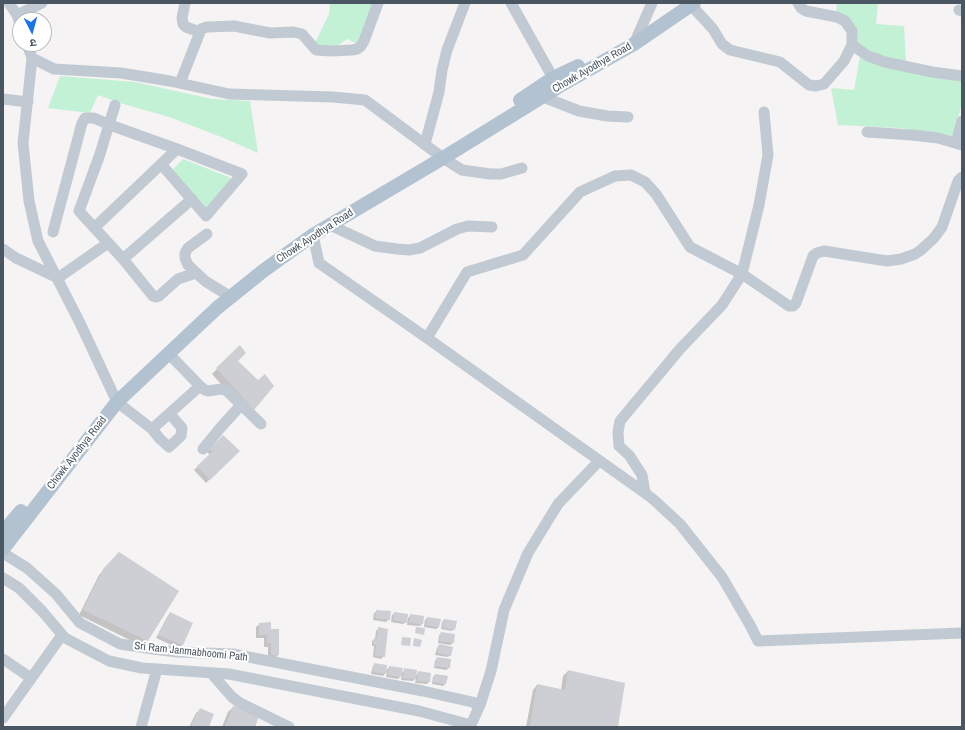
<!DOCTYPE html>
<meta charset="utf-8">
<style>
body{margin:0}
#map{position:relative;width:965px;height:730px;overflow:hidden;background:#f5f3f3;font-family:"Archivo Narrow","Noto Sans Devanagari",sans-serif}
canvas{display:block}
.frame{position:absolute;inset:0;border:4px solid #4a5661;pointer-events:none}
.north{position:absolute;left:12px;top:12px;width:40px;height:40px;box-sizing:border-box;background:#fff;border:1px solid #b7bbc0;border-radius:50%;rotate:174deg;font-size:11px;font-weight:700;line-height:16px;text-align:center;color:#4a5661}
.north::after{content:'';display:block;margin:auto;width:14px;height:18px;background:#1a73e8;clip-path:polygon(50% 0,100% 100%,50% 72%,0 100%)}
</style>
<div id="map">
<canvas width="965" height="730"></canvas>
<div class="frame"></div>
<div class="north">उ</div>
</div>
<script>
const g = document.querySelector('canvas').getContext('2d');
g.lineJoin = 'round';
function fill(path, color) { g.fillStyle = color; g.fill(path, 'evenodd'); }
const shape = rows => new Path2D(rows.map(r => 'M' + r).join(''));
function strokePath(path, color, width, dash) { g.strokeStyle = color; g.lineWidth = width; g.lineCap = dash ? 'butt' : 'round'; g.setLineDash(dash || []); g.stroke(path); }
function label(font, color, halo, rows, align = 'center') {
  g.font = font + ' "Archivo Narrow",sans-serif'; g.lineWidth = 4; g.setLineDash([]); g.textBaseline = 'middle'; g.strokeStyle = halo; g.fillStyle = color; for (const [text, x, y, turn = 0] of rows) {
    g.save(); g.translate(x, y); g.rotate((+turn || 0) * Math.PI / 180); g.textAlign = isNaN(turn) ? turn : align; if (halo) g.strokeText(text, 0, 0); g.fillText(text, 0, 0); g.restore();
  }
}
fill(shape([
 [330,3,373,3,358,44,347,39,336,47,319,47,315,43,329,14],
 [837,3,878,3,876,24,904,26,906,62,878,55,858,46,857,32,836,13],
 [860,56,960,80,962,84,962,104,952,137,901,128,838,125,831,88,854,90],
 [60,76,135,82,212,99,250,101,258,153,224,138,169,117,120,103,98,95,90,113,48,108],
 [183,159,231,178,206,212,172,170]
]), '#c3f1d5');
fill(shape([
 [240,346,236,361,258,381,265,375,248,414,212,374],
 [223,436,238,451,206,483,194,470,210,455,207,452],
 [119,553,147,641,142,646,79,615,99,575],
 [377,611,389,619,386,622,373,620,374,613],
 [171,613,182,645,178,648,156,638,167,617],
 [395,613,406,622,403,624,391,622,392,615],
 [411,615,423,617,422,624,420,626,407,625,408,618],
 [427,618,439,627,436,629,424,627,425,620],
 [444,620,454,629,452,631,441,629,442,622],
 [260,624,270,630,278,655,275,658,268,658,268,647,264,647,264,638,256,638,256,627],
 [379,628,384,656,381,659,373,657,374,646,372,646,372,641,375,639,376,631],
 [441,633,453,643,450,645,438,643,439,636],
 [439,645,450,655,448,657,435,655,437,648],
 [437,658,450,660,449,668,446,670,434,668,435,661],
 [375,664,385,671,390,667,401,673,405,670,416,675,418,673,429,682,427,684,415,683,416,678,413,681,401,680,402,675,398,679,386,677,387,671,383,676,371,674,373,666],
 [568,671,617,727,526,727,533,690,537,685,561,690,563,676],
 [435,675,447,676,445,684,443,686,432,684,433,677],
 [233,707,254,727,222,727,228,712],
 [200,710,208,727,189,727,196,713]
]), '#0003');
fill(shape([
 [240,345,246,353,238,361,258,380,265,374,274,386,254,410,216,368],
 [223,435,240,451,210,480,197,466,213,451,210,448],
 [119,552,179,591,148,641,83,610,103,569],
 [376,610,391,611,390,620,375,618],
 [170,612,193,623,183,645,158,635],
 [394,612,408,614,407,623,393,620],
 [410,614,424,616,423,624,409,623],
 [427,617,441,619,439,627,426,625],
 [444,619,457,621,455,630,442,627],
 [271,622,271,629,279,629,279,655,271,655,271,643,267,643,267,635,259,635,259,623],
 [378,627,388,629,385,657,375,655,376,645,373,644,374,638,377,639],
 [416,627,425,628,424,635,415,633],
 [441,632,455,634,454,643,439,641],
 [402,637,411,638,410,646,401,645],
 [414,638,422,640,420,647,413,646],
 [439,644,453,647,451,656,437,653],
 [437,657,451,659,450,668,435,666],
 [374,663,387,665,386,674,373,672],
 [389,666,403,668,401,677,388,675],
 [404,668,417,670,416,679,403,678],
 [568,670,625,683,618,727,539,727,530,726,537,684,565,690],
 [418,671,431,673,430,682,417,681],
 [435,674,448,676,446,684,433,682],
 [233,706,259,716,255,727,225,727],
 [200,708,214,714,209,727,190,727]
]), '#cdcfd5');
strokePath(shape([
 [9,3,17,15,20,23],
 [185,3,182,18,183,24,186,27,200,32],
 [511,3,557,85],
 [798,3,801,8,806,11,837,17,845,21,852,31,852,45,868,56,885,62,932,72,962,76],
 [691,5,713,29,722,44,730,50,780,62,809,85,816,86,824,84,844,61,852,45],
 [959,10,962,11],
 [17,15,42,3],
 [27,44,32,58,23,143,29,201,38,241,80,323,117,402,152,429,200,386,169,354],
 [634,44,652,3],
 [32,58,54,69,121,73,170,81,229,94,333,97,365,100,443,158,462,170,490,174,501,174,522,168],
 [180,83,200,32,201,29,207,27,234,26,270,33,293,32,302,34,316,50,331,51,352,50,357,49,361,46,364,41,378,3],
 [543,97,579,111,607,116,628,117],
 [3,99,28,102],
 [115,105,99,157,79,211,123,259,153,296,156,297,159,296,178,279,196,273],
 [867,132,912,135,938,138,962,145],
 [956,143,962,121],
 [425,144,439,92,442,70,447,50,465,3],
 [330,225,375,246,397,249,409,250,420,248,457,229,468,226,492,227],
 [94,228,177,149],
 [53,232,82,123,85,118,94,118,110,125,177,149,242,174,206,216,161,164],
 [207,234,188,248,185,253,185,258,188,265,205,281,231,297],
 [313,235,319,263,427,338,645,493,654,500,680,524,722,577,750,625,758,641,962,633],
 [3,249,16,258,58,278,108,243],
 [123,259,192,199],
 [427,338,467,272,523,255,580,192,615,176,631,175,645,182,656,194,690,247,742,274,789,306,793,306,796,303,813,256,817,253,824,251,887,261,901,259,915,254,921,250,934,238,942,227,958,181,962,177],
 [200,386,205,390,208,391,222,389,227,391,261,424],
 [152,429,160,439,169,447,181,436,182,428,170,414],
 [203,449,221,427,242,404],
 [645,493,642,475,629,455,619,446,618,432,620,421,680,349,722,305,742,274,759,205,768,155,764,112],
 [3,553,27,568,56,594,80,623,120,644,153,649,177,652,233,654,423,691,472,702,480,705],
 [3,578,19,588,42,611,65,638,109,661,142,668,229,674,419,711,471,725],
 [3,659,31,678],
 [211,673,232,697,240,703,289,727],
 [3,718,62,635],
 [141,727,157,669],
 [470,727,480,705,491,671,504,610,528,553,558,504,599,461]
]), '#c1cad2', 11);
strokePath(shape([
 [520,100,553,78,578,66],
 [3,532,21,511],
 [3,549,117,402,217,308,263,271,313,235,443,158,558,87,634,44,694,3]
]), '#b3c2d1', 14);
label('11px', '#4a5661', '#fff', [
 ["Chowk Ayodhya Road",592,68,-30],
 ["Chowk Ayodhya Road",315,236,-33],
 ["Chowk Ayodhya Road",77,453,-52],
 ["Sri Ram Janmabhoomi Path",191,652,6]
]);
</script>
